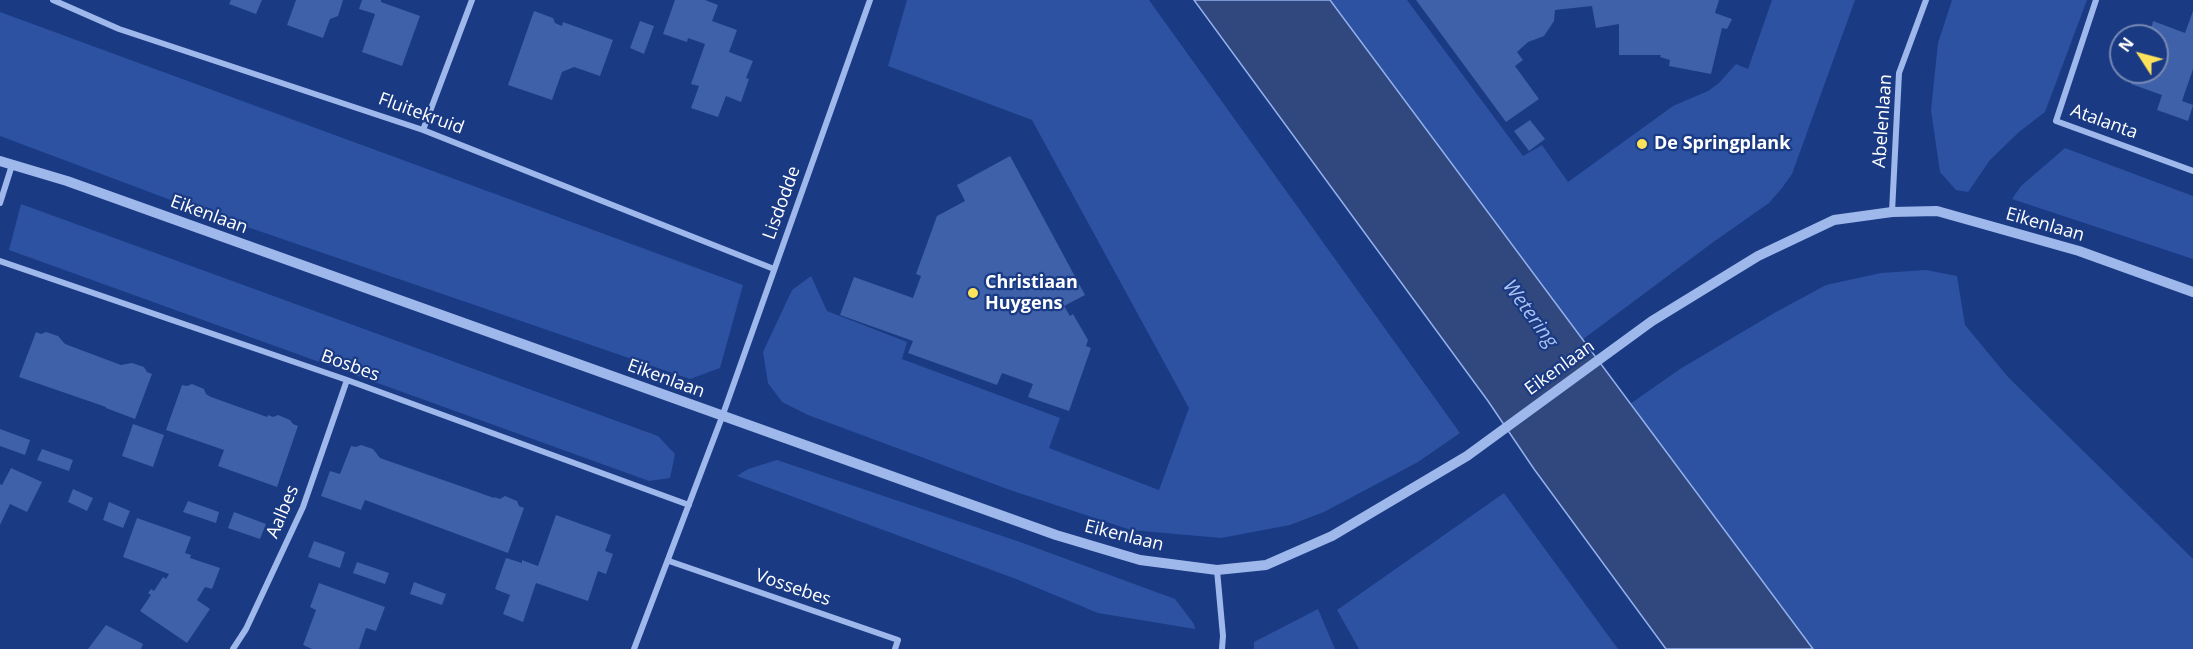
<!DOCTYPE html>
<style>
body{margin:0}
#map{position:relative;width:2193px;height:649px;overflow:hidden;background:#1a3a83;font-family:"Open Sans",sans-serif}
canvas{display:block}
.north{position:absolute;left:2109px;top:24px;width:60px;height:60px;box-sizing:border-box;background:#1a3a83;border:2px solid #7689b5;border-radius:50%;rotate:306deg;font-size:16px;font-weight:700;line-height:24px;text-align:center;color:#fff}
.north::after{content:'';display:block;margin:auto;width:21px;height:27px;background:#fde35b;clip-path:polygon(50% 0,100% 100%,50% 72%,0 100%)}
</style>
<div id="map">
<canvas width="2193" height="649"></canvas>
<div class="north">N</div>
</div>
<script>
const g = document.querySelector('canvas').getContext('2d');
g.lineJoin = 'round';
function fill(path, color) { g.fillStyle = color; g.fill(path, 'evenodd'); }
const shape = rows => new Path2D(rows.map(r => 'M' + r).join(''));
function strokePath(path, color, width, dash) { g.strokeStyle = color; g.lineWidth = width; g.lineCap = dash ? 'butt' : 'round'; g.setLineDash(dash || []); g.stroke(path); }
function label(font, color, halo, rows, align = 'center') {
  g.font = font + ' "Open Sans",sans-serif'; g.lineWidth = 4.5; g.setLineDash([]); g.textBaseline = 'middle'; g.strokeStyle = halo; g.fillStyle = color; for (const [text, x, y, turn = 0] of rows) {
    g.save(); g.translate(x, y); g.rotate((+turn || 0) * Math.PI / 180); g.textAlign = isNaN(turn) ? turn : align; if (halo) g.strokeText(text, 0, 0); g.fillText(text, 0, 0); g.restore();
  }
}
fill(shape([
 [907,0,1149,0,1460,433,1418,462,1324,512,1290,525,1221,538,1131,530,1010,490,808,415,782,402,768,383,763,352,792,290,811,276,827,311,907,342,902,359,1060,418,1049,448,1159,490,1189,408,1032,120,888,66],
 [1330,0,1407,0,1523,156,1542,145,1568,182,1673,106,1708,91,1719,83,1736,64,1748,69,1772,0,1855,0,1792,174,1782,188,1769,203,1712,243,1582,340],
 [1952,0,2087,0,2045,112,2019,132,1990,160,1968,192,1956,190,1940,172,1931,110,1938,43],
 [0,12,743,285,720,368,690,379,192,208,0,136],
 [2065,148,2193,196,2193,259,2012,199,2021,186],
 [21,204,658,436,675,454,670,478,649,481,9,250],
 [1926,270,1957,276,1965,325,2008,377,2193,559,2193,649,1813,649,1630,404,1680,369,1776,312,1826,285,1881,273],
 [777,460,1023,543,1175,599,1194,624,1195,629,1098,613,1016,579,737,476,748,469],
 [1504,493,1618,649,1359,649,1337,610],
 [1318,609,1335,649,1254,649,1254,642]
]), '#2d52a2');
const water = shape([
 [1194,0,1330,0,1813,649,1666,649,1534,469,1488,401,1194,0]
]);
fill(water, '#30487e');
strokePath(water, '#92b0ed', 1.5);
fill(shape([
 [231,0,262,0,256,14,229,4],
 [296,0,343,0,338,16,330,19,323,38,287,25],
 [362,0,381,0,381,2,420,16,402,66,362,52,375,14,359,9],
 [675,0,705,0,718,5,712,21,737,30,729,52,753,61,746,78,749,79,741,102,726,96,718,117,691,108,699,86,691,84,705,44,688,38,687,42,663,34],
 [1416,0,1719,0,1715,13,1732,19,1727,29,1722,28,1711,74,1669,66,1670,60,1660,57,1661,55,1619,55,1619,24,1596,28,1592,6,1555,10,1554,21,1544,36,1528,42,1517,52,1523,60,1515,66,1539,99,1506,122],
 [534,11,553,18,555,23,562,26,563,22,613,40,600,76,574,67,562,72,552,100,508,85],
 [2193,11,2193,69,2182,101,2193,105,2188,121,2157,110,2162,95,2131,84,2133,79,2131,75,2131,72,2157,72,2157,36,2144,36,2147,28,2152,26,2153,21,2185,33],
 [640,21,654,26,644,54,630,48],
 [1530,120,1545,139,1529,151,1514,131],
 [1010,156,1085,295,1064,306,1070,316,1073,314,1088,340,1086,346,1091,348,1069,411,1028,397,1033,384,1002,373,997,385,908,353,913,341,840,315,854,277,913,298,921,276,916,274,937,216,965,201,957,185],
 [36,332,41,334,46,332,58,336,65,344,121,365,132,363,144,367,147,372,152,374,135,419,106,408,106,407,19,377],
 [192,384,204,389,206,394,211,397,267,417,268,415,273,417,278,415,290,420,293,424,298,426,277,487,218,466,224,450,166,430,182,385,187,386],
 [133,424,164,435,153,467,122,456],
 [0,429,30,440,25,455,0,446],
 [361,445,373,449,380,458,466,488,494,498,494,497,500,499,505,496,517,501,519,506,524,508,508,553,365,500,361,510,321,496,330,471,340,474,351,446,356,447],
 [42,449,73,460,69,471,37,460],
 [11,468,42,482,27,512,10,504,0,525,0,484,2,485],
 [73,489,93,498,87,511,68,502],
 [188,501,219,512,216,523,183,512],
 [109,502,130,511,123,528,103,520],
 [234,512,266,524,260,539,228,528],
 [556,515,611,535,605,551,613,554,606,574,598,571,588,601,536,583,523,622,503,614,510,595,495,589,506,558,522,563,522,560,538,566],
 [137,518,191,537,185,553,191,555,190,558,220,568,212,589,205,587,197,600,210,609,187,643,140,611,151,595,148,593,151,589,154,591,163,577,166,579,169,574,123,557],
 [314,541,345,552,340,568,308,557],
 [357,562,389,573,385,584,353,573],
 [414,582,446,594,442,605,410,594],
 [319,583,385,607,376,631,366,628,359,649,312,649,303,645,316,610,310,607],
 [106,625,143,644,141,649,88,649]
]), '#3e61aa');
strokePath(shape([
 [53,0,119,29,423,130,774,269],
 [2096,0,2056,121,2193,171],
 [423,130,472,0],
 [0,203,12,165],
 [1892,212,1899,73,1926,0],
 [0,261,347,380,689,505],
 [669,561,898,640,895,649],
 [1217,570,1223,636,1222,649],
 [233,649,246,629,303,507,347,380],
 [634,649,722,417,870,0]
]), '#9fb8eb', 6);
strokePath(shape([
 [0,161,67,181,1056,535,1140,560,1217,570,1266,565,1332,536,1467,456,1652,321,1758,256,1834,220,1892,212,1937,211,2079,251,2193,292]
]), '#9fb8eb', 10);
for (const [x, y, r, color] of [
 [1642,144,6,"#fde35b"],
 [973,293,6,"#fde35b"]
]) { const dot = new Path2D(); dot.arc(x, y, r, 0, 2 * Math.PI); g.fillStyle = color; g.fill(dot); strokePath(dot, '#1a3a83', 2); }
label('18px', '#fff', '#1a3a83', [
 ["Fluitekruid",421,114,20],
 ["Abelenlaan",1883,121,-86],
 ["Atalanta",2104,122,20],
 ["Lisdodde",782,203,-70],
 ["Eikenlaan",209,215,20],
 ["Eikenlaan",2045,225,16],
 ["Bosbes",350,366,20],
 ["Eikenlaan",1560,368,-36],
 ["Eikenlaan",666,379,20],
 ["Aalbes",283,512,-67],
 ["Eikenlaan",1124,536,14],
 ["Vossebes",793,588,19]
]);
label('bold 18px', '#fff', '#1a3a83', [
 ["De Springplank",1654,144],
 ["Christiaan",985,283],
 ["Huygens",985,304]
], 'left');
label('italic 20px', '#abc2f3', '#1a3a83', [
 ["Wetering",1530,314,54]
]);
</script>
